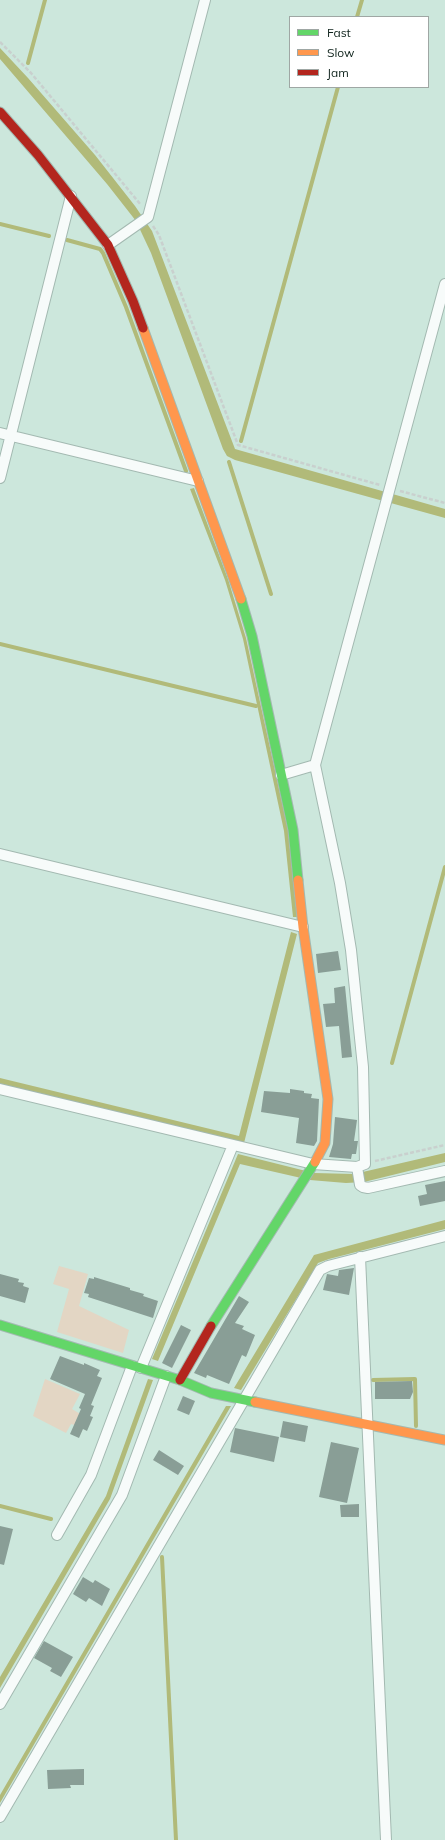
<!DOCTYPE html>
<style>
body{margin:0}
#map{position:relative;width:445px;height:1840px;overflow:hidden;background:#cce7dc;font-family:Mulish,sans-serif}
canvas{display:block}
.legend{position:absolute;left:289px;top:16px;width:140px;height:72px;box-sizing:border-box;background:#fff;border:1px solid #9fa7a4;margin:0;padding:5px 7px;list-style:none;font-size:12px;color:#0e221b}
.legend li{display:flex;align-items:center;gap:8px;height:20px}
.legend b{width:20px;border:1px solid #9fa7a4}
</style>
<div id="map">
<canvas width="445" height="1840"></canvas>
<ul class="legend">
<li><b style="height:5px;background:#63d668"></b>Fast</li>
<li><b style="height:5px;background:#ff974d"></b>Slow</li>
<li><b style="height:5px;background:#b3261e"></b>Jam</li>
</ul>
</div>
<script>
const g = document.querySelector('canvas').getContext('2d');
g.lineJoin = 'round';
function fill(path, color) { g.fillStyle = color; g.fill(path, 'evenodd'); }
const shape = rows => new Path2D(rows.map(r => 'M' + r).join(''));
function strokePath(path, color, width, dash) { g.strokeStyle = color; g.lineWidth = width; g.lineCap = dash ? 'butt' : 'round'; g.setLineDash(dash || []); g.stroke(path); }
fill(shape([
 [59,1266,88,1274,79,1306,129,1330,123,1353,57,1332,69,1289,53,1284],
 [45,1379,80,1394,72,1409,82,1415,78,1426,71,1424,66,1433,33,1416]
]), '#e3d6c4');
fill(shape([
 [0,48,28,78,95,155,135,206,152,231,235,449,445,509,445,518,235,460,227,456,223,449,151,253,136,221,107,184,0,59],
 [194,488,228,579,246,638,288,830,297,917,293,917,284,831,243,639,225,580,190,489],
 [291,932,297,934,244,1143,0,1084,0,1078,239,1136],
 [445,1153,445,1162,364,1182,346,1183,310,1180,240,1164,158,1361,152,1359,238,1154,314,1173,354,1174],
 [445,1220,445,1229,329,1259,318,1263,241,1390,234,1388,314,1255],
 [148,1379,153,1380,110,1499,0,1688,0,1677,106,1496],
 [226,1406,231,1406,0,1803,0,1795]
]), '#b1ba79');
strokePath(shape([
 [357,17,362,0],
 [28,63,45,0],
 [0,224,49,236],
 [67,240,100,249,103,253,126,307,186,471],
 [241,441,338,87],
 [229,462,271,594],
 [0,644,256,706],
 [392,1063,445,867],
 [373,1380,415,1379,416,1426],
 [0,1506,51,1519],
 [162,1557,176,1840]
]), '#b1ba79', 4);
fill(shape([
 [338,951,341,970,318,973,316,954],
 [345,986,352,1057,342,1058,339,1026,326,1027,323,1004,335,1003,334,988],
 [290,1089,304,1091,304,1093,312,1094,311,1098,319,1099,317,1141,314,1146,296,1143,299,1118,261,1112,264,1091,290,1093],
 [335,1117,357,1120,354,1141,358,1141,356,1154,352,1154,351,1159,329,1157,333,1144],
 [445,1181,445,1201,420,1206,418,1196,427,1194,425,1185],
 [354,1268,349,1295,323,1290,327,1274,338,1276,339,1270],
 [0,1274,19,1279,18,1282,24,1283,23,1286,29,1288,25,1303,0,1296],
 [94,1277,130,1288,130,1290,144,1294,143,1296,158,1301,153,1318,88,1297,89,1294,84,1293,89,1278,94,1279],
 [239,1296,249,1302,235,1323,244,1326,242,1329,255,1335,246,1357,242,1355,229,1384,207,1375,206,1378,194,1373],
 [181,1325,191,1330,172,1368,162,1363],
 [60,1356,84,1365,84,1363,100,1370,97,1376,102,1378,91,1405,94,1406,90,1416,93,1417,87,1431,83,1429,79,1438,70,1434,81,1409,79,1408,85,1394,50,1379],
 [412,1381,413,1392,410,1399,375,1399,375,1382],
 [183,1396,195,1401,189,1415,177,1410],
 [283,1421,308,1426,305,1442,280,1437],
 [235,1428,279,1437,274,1462,230,1452],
 [331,1442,359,1448,347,1503,319,1497],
 [159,1450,184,1466,178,1475,153,1460],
 [359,1504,359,1517,341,1517,340,1505],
 [0,1526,13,1529,4,1565,0,1564],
 [83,1577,93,1583,95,1580,110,1589,102,1606,89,1598,86,1602,73,1594],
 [44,1641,73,1657,61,1677,50,1671,52,1668,34,1658],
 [84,1769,84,1785,70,1785,71,1788,48,1789,47,1770]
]), '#899e96');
const street = shape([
 [108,245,148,217,205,0],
 [0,433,198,481],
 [0,478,71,196],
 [281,775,315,765],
 [0,854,303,927],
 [0,1089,313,1164,357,1167,360,1185,363,1187,368,1188,445,1171],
 [357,1167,365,1164,363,1067,356,999,351,950,340,883,315,765,445,284],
 [360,1257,386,1840],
 [141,1368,233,1145],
 [57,1535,91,1475,132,1366],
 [0,1704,122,1495,166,1376],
 [0,1817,320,1270,328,1266,445,1236]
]);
const fast = shape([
 [241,599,252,636,293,830,298,880],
 [0,1325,180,1380,211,1393,255,1402],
 [211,1326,315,1162]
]);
const slow = shape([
 [143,328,241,599],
 [298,880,303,927,328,1099,325,1143,315,1162],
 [255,1402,445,1440]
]);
const jam = shape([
 [0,112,38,155,108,245,133,301,143,328],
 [180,1380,211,1326]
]);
strokePath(street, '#a3b9b1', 12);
strokePath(fast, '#a3b9b1', 11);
strokePath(slow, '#a3b9b1', 11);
strokePath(jam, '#a3b9b1', 11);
strokePath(shape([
 [0,42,31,73,141,205],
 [153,226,159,235,238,445,380,485],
 [400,491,445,503],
 [375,1161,445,1145]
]), '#c9d0ce', 2.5, [4, 2]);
strokePath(street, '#f7fbfa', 10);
strokePath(fast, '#63d668', 9);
strokePath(slow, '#ff974d', 9);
strokePath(jam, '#b3261e', 9);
</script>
